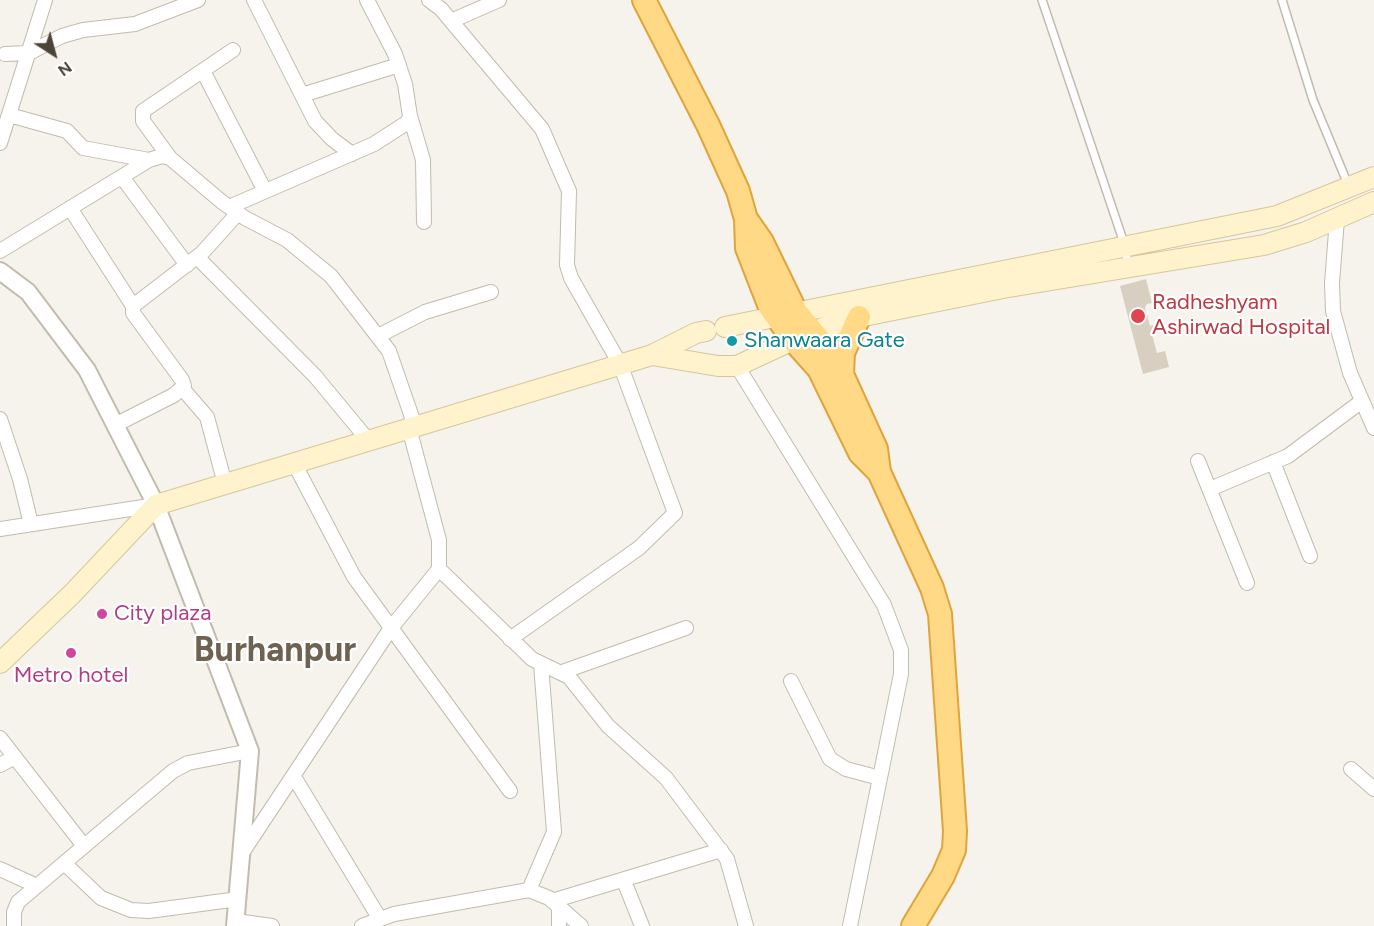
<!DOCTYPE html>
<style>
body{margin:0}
#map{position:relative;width:1374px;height:926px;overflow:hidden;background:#f6f3ec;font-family:Figtree,sans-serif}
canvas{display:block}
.north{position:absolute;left:24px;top:24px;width:60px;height:60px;-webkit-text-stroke:4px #fff;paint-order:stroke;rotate:144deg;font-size:16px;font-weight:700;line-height:24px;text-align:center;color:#4b4439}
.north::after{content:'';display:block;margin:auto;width:21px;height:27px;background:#4b4439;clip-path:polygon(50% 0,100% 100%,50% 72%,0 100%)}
</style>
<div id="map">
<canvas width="1374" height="926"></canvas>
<div class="north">N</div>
</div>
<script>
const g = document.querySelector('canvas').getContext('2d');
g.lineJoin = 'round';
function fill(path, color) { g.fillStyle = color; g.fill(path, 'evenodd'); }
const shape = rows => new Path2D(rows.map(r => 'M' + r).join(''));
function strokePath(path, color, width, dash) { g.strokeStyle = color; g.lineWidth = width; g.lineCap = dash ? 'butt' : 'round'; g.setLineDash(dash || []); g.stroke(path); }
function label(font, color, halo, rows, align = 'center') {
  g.font = font + ' Figtree,sans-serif'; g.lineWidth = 4.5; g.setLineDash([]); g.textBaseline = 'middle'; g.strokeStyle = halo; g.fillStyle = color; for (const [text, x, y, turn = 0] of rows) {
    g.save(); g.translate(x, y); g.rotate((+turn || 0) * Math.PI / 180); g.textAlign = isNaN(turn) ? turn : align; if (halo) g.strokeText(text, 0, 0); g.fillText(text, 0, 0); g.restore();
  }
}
fill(shape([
 [1146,279,1152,303,1147,304,1145,308,1150,326,1157,324,1158,329,1151,331,1157,353,1165,351,1169,367,1143,374,1120,286]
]), '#d8cfc1');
const service = shape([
 [1042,0,1125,246,1128,266],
 [1282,0,1313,100,1349,187]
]);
const minor = shape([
 [254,0,315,121,332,139,352,154],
 [429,0,441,9,542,129,569,191,567,265,571,278,620,364,675,513,639,548,510,639],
 [451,21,499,0],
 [5,54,29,53,62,36,83,30,135,24,198,0],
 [203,71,265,191],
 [302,95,399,65],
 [9,115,67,131,83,148,149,160],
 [410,116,423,160,424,222],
 [0,143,45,0],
 [170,158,143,121,143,111,233,50],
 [122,177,187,265],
 [229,207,374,144,408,122,410,116,405,84,395,54,367,0],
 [70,208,133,306],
 [1337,219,1332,283,1333,311,1350,373,1374,428],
 [0,251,149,160,162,156,170,158,222,202,245,218,287,240,331,276,389,351,415,426],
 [197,257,315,376,368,440],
 [378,336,425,312,491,292],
 [737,366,884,605,901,650,901,674,850,926],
 [182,388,207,417,225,484],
 [0,419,20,479,31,524],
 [115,425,174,395,184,386,182,380,133,313,133,306,202,253,238,213],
 [1198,461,1247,583],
 [1273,462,1310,556],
 [294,463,354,577,510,791],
 [1210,489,1288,456,1362,401],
 [0,529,156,505],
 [439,569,532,659,569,677,608,726,666,778,727,859,746,926],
 [562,672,686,628],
 [791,681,830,759,846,769,880,778],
 [0,738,84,846],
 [0,765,15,757],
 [1351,769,1374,789],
 [294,777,380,919],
 [242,853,391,628,439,569,439,540,409,428],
 [64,863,101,898,131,910,149,911,238,899],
 [0,869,37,886],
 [624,881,642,926],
 [529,890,554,832,541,664],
 [552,901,721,850],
 [559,907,559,926],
 [236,921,272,926],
 [14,926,14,912,18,902,173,771,188,763,250,751],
 [362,926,394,914,529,890,549,898,581,926]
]);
const tertiary = shape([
 [0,271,28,292,87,370,156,505,250,751,235,926]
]);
const secondary = shape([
 [725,327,1277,216,1374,177],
 [652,355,718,366,737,366,810,332,859,317,1003,288,1264,245,1306,232,1374,202],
 [0,663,73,593,156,505,652,355,696,333,706,331]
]);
const trunk = shape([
 [644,0,708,125,738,191,746,219,747,248,770,307,793,340,819,369,860,453,879,472],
 [746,219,762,242,796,312,835,359,876,449,879,472,932,588,940,614,955,831,954,850,943,876,913,926],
 [842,375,843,353,859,317]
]);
strokePath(service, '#c2bbae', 10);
strokePath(minor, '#c2bbae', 16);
strokePath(tertiary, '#c2bbae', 20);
strokePath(secondary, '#d6c79b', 22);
strokePath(trunk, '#e0a43c', 26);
strokePath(service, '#fff', 7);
strokePath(minor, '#fff', 14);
strokePath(tertiary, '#fff', 16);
strokePath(secondary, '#fff3cd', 20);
strokePath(trunk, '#ffd985', 22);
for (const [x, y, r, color] of [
 [1138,316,8,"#e0444e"],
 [732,341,6,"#0f9aa8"],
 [102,614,6,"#d1479c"],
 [71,653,6,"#d1479c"]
]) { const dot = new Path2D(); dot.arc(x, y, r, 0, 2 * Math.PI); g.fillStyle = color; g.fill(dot); strokePath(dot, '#fff', 2); }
label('22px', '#be3a42', '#fff', [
 ["Radheshyam",1152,303],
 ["Ashirwad Hospital",1152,328]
], 'left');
label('22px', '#0d838f', '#fff', [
 ["Shanwaara Gate",744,341]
], 'left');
label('22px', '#b23c85', '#fff', [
 ["City plaza",114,614],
 ["Metro hotel",71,676,"center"]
], 'left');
label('bold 34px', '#6e6250', '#fff', [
 ["Burhanpur",275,651]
]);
</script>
